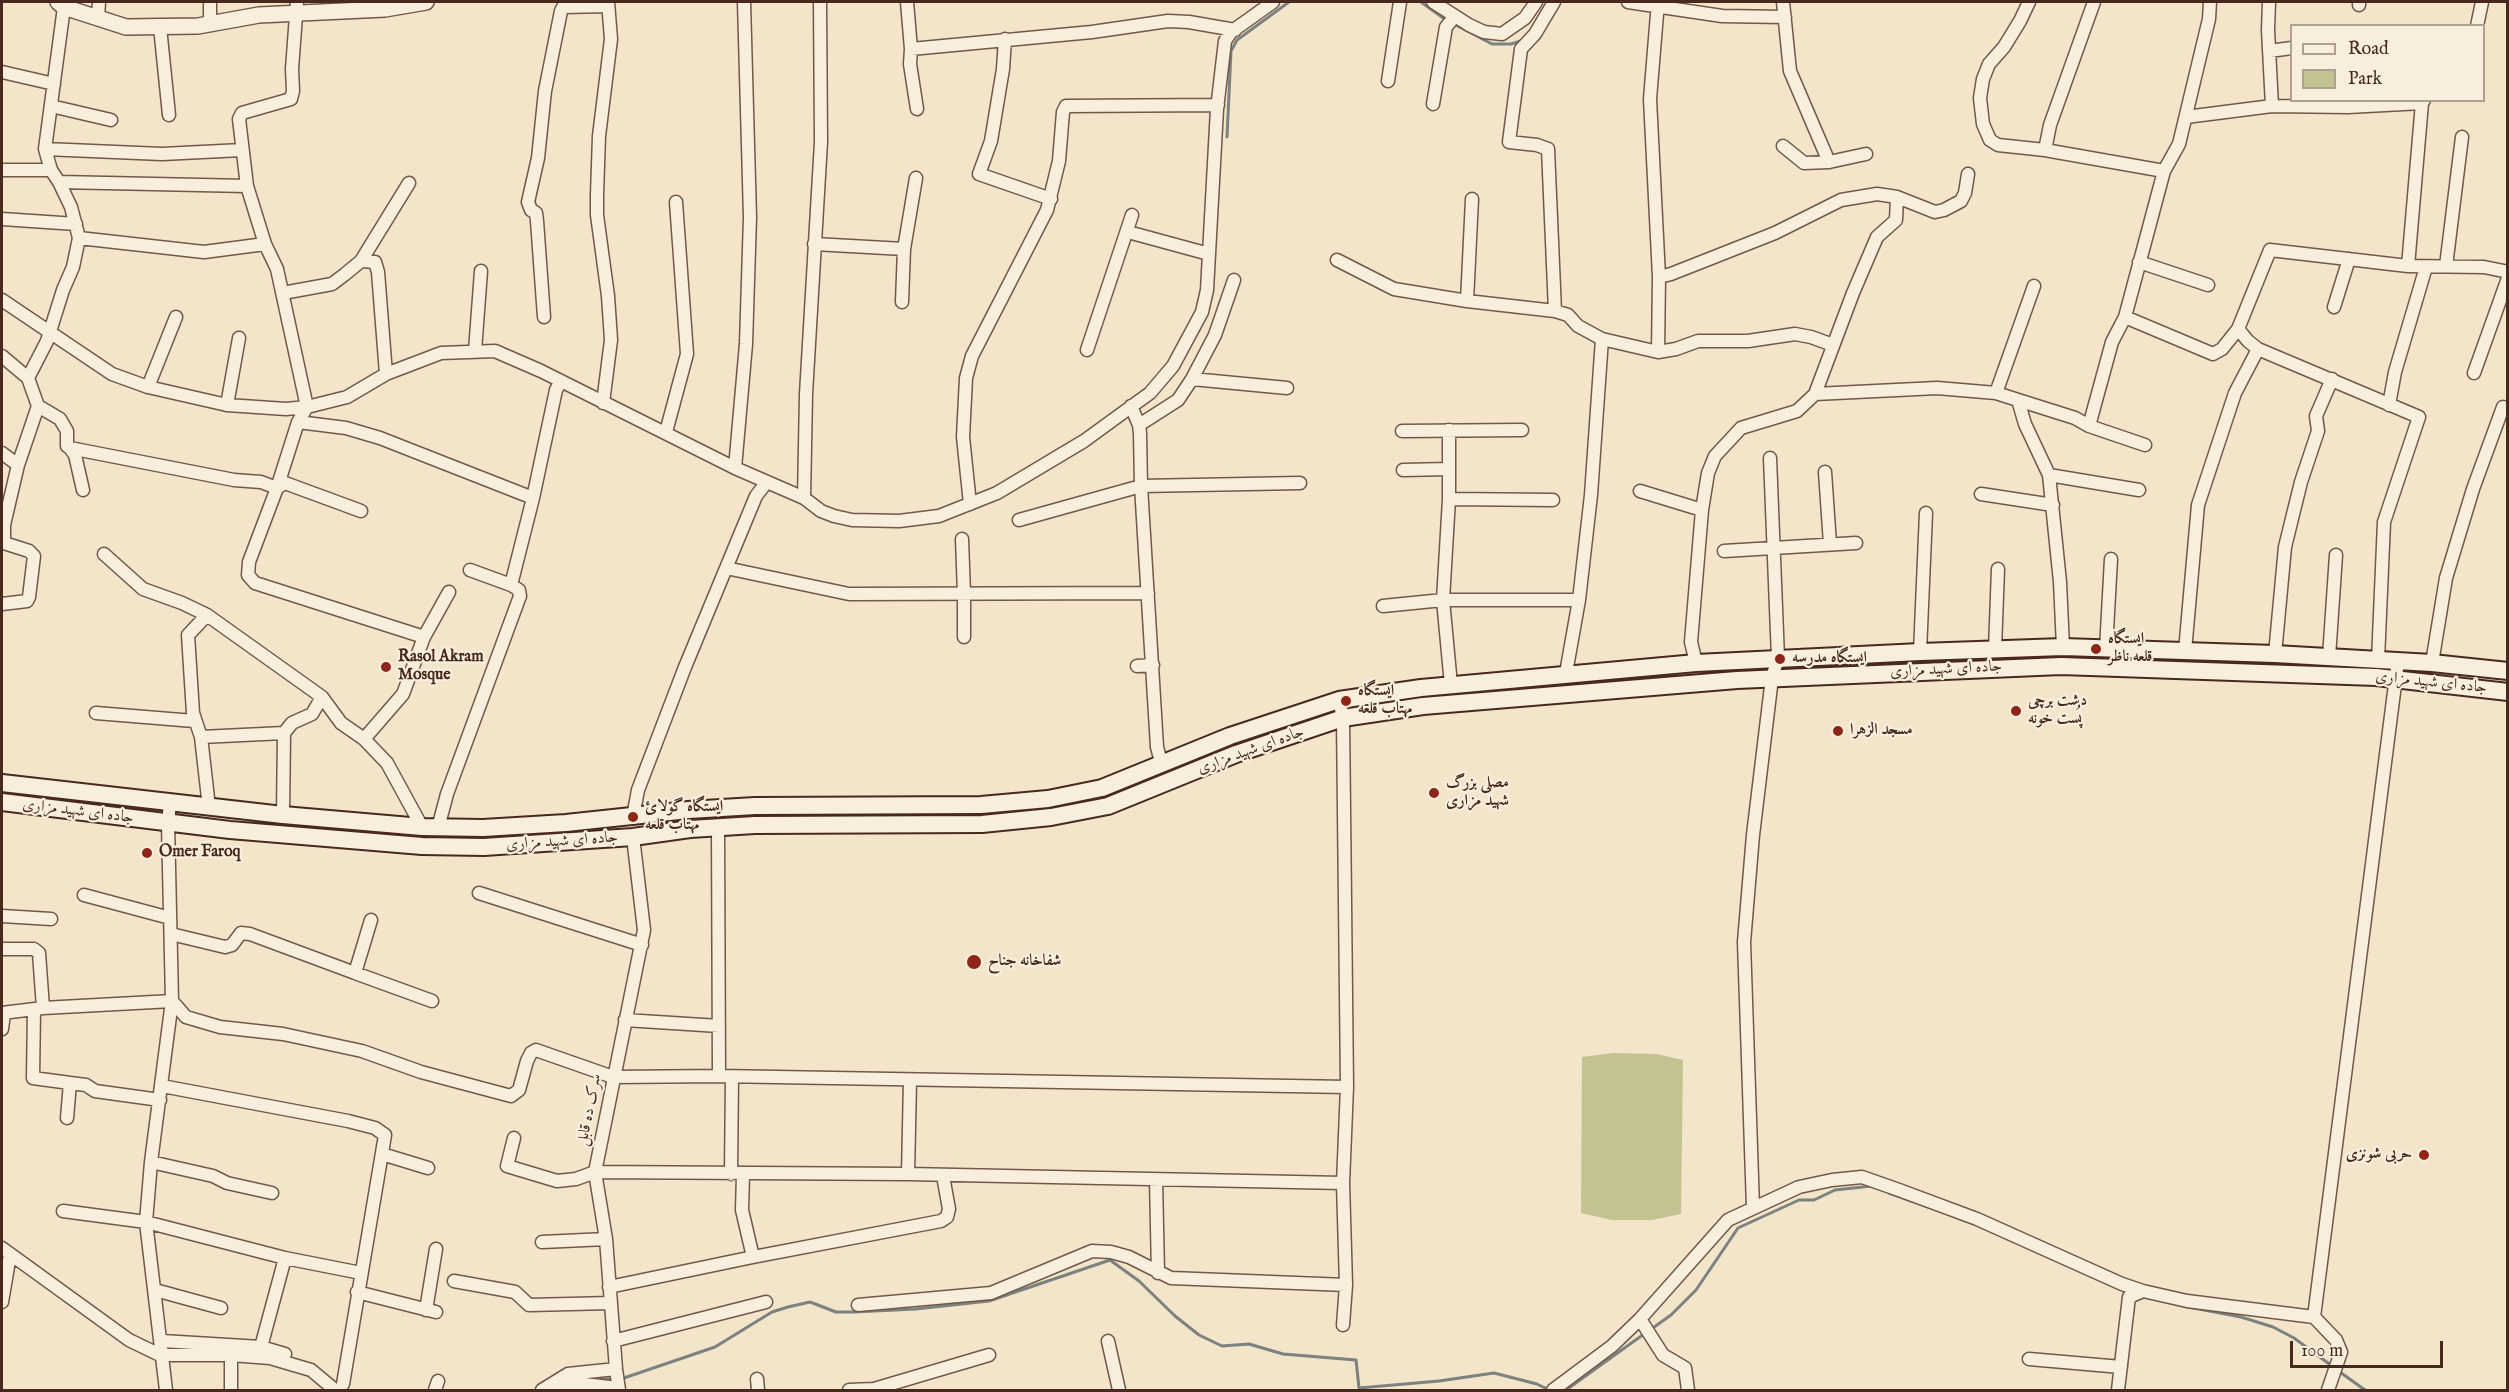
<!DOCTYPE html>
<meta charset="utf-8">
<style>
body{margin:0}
#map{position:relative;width:2509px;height:1392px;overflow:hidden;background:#f2e5ca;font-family:"IM FELL English",serif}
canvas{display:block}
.frame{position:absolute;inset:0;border:3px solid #48291e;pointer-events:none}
.legend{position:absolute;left:2290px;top:24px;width:195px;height:78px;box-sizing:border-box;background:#f7eedd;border:2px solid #b19f91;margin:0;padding:8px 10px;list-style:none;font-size:18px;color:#48291e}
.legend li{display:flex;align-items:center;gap:12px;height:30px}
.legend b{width:30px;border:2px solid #b19f91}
.scale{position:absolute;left:2290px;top:1341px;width:153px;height:27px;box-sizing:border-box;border:3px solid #48291e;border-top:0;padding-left:8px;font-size:18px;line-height:21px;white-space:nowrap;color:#48291e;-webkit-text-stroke:4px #f7eedd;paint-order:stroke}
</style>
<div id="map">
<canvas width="2509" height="1392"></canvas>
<div class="frame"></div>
<ul class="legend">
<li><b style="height:8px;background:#f7eedd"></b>Road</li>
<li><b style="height:16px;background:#c3c291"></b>Park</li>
</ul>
<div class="scale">100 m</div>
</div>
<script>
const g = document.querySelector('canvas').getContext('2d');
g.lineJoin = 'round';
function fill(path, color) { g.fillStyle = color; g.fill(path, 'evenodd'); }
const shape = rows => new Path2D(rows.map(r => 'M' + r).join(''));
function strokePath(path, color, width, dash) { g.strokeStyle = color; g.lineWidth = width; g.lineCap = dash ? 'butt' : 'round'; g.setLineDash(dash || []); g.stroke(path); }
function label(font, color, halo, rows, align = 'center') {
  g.font = font + ' "IM FELL English",Amiri,serif'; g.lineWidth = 4.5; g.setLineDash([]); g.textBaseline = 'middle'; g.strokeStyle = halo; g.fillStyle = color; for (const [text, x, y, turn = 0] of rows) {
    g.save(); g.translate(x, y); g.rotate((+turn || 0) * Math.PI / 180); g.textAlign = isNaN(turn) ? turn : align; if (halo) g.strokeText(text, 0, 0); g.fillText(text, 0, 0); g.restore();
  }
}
fill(shape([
 [1613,1053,1657,1054,1683,1060,1681,1214,1652,1220,1612,1220,1581,1213,1582,1057]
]), '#c3c291');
strokePath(shape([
 [1421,2,1446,20],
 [1452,23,1492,44,1511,44,1524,40],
 [1227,137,1231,51,1237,40,1289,2],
 [1889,1193,1928,1207],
 [2188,1307,2241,1317,2273,1327,2294,1338,2332,1366],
 [1650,1330,1671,1315,1696,1290,1738,1228,1799,1200,1814,1200,1835,1190,1872,1186],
 [2337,1370,2365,1390],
 [591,1379,615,1379],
 [621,1379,715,1347,772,1312,788,1307,810,1302,836,1312,854,1312,916,1309,989,1301,1110,1260,1139,1281,1175,1316,1199,1335,1222,1346,1249,1344,1283,1354,1356,1360,1359,1388,1439,1381,1494,1373,1537,1384,1549,1390],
 [1566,1390,1644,1334]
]), '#7d8180', 3);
const minor = shape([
 [297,2,292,69,293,91,291,99,242,113,239,119,247,186,265,244,277,269,307,407,298,422,277,488,249,562,248,575,255,583,424,637],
 [907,2,911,49,910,64,917,109],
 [1433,2,1469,25,1484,32,1502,34,1525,18,1536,2],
 [1554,2,1535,34,1521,49,1509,142,1537,145,1548,149,1555,311],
 [1628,2,1722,16,1785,17],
 [1658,2,1650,99,1659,277,1671,274,1775,233,1841,200,1877,194,1897,197,1935,212,1944,210,1961,201,1965,193,1968,174],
 [1783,2,1790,71,1829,162],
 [2029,2,2020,21,2004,47,1989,64,1983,79,1980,98,1983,124,1990,140,1998,145,2045,150,2164,171],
 [2269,2,2268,30,2272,106],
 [2359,5,2359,2],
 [98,17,99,2],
 [210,25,210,2],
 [2477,26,2482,2],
 [160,27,169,115],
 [1005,39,1003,69,991,141,979,174,1051,199],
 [911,49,1092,32,1168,21,1189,22,1235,30],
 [2269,51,2292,48],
 [2,72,54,84],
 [1388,81,1400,2],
 [1433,104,1446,27,1455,16],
 [51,106,111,120],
 [2186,117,2272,106,2348,107,2422,103],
 [1783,146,1804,163,1829,162,1866,154],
 [45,149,162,154,242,150],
 [2045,150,2050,125,2094,2],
 [2,170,51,170],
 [59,182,247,186],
 [2,219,76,224],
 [1128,232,1209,254],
 [79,238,204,252,265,244],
 [814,244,904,249],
 [1337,260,1394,289,1467,301,1555,311,1568,315,1578,326,1602,339,1658,352,1676,349,1698,341,1748,341,1795,334,1811,337,1833,345],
 [361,261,375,262,378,272,386,374],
 [2139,262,2208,285],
 [2408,266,2422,103,2424,100],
 [2446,266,2462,137],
 [283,293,332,284,344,275,361,261,409,183],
 [2,300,112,374,148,387,227,405,286,409,307,407,347,397,386,374,441,353,495,351,541,371,735,468,804,498,821,511,834,516,852,520,899,521,939,516,997,493,1084,441,1150,393,1173,366,1202,312,1207,290,1217,109,1225,41,1231,32,1273,2],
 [1467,301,1472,199],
 [902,302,904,249,916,178],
 [2334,307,2349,259],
 [544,317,537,221,536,213,531,210,528,202,538,158,545,91,561,11,563,7,608,6],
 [2125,317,2213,354,2222,349,2238,329,2270,250,2408,266,2484,267,2508,272],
 [2238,329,2248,341,2258,349,2419,417,2384,522,2378,660],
 [1087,350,1132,215],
 [475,351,481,271],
 [1658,352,1659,277],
 [2,356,28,378,38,406,60,419,67,431,67,446,70,448,234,480,261,482,277,488],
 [2474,373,2508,278],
 [28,378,47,341,63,290,73,267,79,238,71,207,59,182,51,170,45,149,64,7],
 [1192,379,1287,388],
 [148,387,176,317],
 [1996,393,2034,286],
 [1815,394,1937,388,1996,393,2018,400,2025,424,2049,475,2060,582,2063,647],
 [2018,400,2075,418,2089,426,2145,445],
 [603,403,611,340,608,296,597,215,597,195,599,136,611,39,608,2],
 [227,405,239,338],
 [2389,405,2395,372,2426,267],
 [1131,406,1139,425,1140,433,1141,486,1157,747,1161,762],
 [298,422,346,428,380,438,533,498],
 [1139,425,1178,400,1192,379,1215,335,1234,280],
 [2089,426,2112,342,2125,317,2164,171,2179,144,2209,19,2210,2],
 [1449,430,1449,499,1443,600,1451,685],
 [1402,431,1522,430],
 [666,432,687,354,676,202],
 [70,448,75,455,83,490],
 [2,453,18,465],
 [735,468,746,344,750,217,744,2],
 [1403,470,1449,469],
 [1825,472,1830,544],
 [2049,475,2139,490],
 [277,488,285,483,361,511],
 [1640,491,1702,510],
 [1981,494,2053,505],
 [804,498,806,394,821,142,820,2],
 [1449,499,1553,500],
 [970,504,963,437,966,378,972,356,1047,210,1059,161,1063,112,1066,106,1218,105],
 [1019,520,1141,486,1300,483],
 [962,539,964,594,964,637],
 [1724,551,1856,543],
 [104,554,143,589,182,603,207,615,322,697,341,723,364,739,387,763,422,827],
 [726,568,849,594,1148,593],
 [511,585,533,498,556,390,561,381],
 [2,604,27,601,29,597,34,556,29,551,4,543,4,525,18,465,38,406],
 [1383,606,1443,600,1579,600],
 [207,615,188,635,193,713,201,737,209,807],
 [1995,649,1998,569],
 [2106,649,2111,559],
 [2185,651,2198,505,2235,393,2258,349],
 [1920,652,1926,513],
 [2275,654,2285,547,2301,482,2318,431,2316,416,2332,379],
 [2329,657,2336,555],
 [1696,663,1691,642,1702,510,1708,473,1715,456,1741,428,1797,411,1815,394,1853,293,1877,237,1896,220,1897,197],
 [2432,663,2446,578,2473,489,2503,407],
 [1137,666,1153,665],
 [1566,673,1579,600,1591,495,1602,339],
 [1339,700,1343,718,1347,1087,1343,1183,1346,1285,1343,1325],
 [96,713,194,721],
 [201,737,284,733],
 [364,739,403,694,424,637,449,592],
 [283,815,284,733,292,723,312,714,322,697],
 [633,817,638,790,685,667,756,496,766,483],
 [718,827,719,1076],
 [438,828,447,794,520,596,519,590,511,585,470,570],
 [479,893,642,945],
 [84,895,170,918],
 [2,916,51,919],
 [171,934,225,947,232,945,241,933,250,934,355,973,371,920],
 [2,949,34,949,39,953,43,1008],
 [355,973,432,1001],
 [34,1010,33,1078,70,1083,67,1118],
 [2,1013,43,1008,172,1001,186,1017,220,1027,283,1034,362,1051,421,1072,511,1096,519,1090,527,1061,531,1053,536,1050,613,1077,719,1076,1347,1087],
 [625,1020,719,1026],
 [2,1029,4,1013],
 [70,1083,86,1085,95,1091,160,1100],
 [162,1086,348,1121,375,1128,385,1135,343,1384],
 [514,1138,507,1166,557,1181,576,1179,595,1172,908,1174,1343,1183],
 [382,1154,428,1168],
 [151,1162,213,1176,227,1183,272,1193],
 [731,1174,732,1077],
 [908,1174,910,1081],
 [743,1175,742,1210,753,1257],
 [1156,1180,1158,1273],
 [1753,1207,1744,942,1753,835,1772,678,1778,658,1770,458],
 [63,1211,146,1222,285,1258,361,1273],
 [542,1242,606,1239],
 [2,1248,129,1340,160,1355,231,1355,270,1358,311,1370,335,1390],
 [454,1281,515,1292,529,1305,611,1303],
 [609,1287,753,1257,941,1221,947,1217,949,1209,943,1176],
 [155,1290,221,1308],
 [357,1292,436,1312],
 [2,1302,10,1255],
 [858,1305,991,1293,1092,1251,1111,1252,1129,1257,1171,1278,1346,1285],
 [426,1310,436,1249],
 [1640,1319,1663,1355,1685,1368,1688,1390],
 [162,1341,261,1347,285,1354],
 [613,1341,766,1302],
 [1108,1341,1119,1390],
 [261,1347,285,1258],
 [2029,1359,2121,1367],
 [757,1379,758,1390],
 [166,1390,146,1222,151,1162,172,1001,168,823,170,803],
 [231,1390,231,1355],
 [435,1390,438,1381],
 [542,1390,568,1374,616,1369],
 [560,1390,575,1383,618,1388],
 [619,1390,616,1369,606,1239,595,1172,644,930,633,837],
 [849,1390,874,1389,989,1355],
 [1553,1390,1612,1346,1640,1319,1728,1220,1799,1187,1832,1180,1862,1177,1899,1190,1977,1219,2122,1284,2143,1291,2187,1301,2314,1317],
 [2118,1390,2129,1297,2143,1291],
 [2328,1390,2341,1352,2336,1340,2314,1317,2398,661]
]);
const tertiary = shape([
 [58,2,64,7,126,27,198,26,259,15,385,9,426,2]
]);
const secondary = shape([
 [2,783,283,815,422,827,483,828,566,823,688,810,755,806,981,805,1048,799,1102,788,1230,736,1339,700,1421,688,1696,663,1920,652,2063,647,2275,654,2432,663,2508,671],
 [2,802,230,830,422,846,484,847,633,837,690,829,755,825,982,824,1051,817,1108,806,1236,754,1343,718,1423,706,1737,680,2061,666,2376,677,2508,692]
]);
strokePath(minor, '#725849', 15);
strokePath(tertiary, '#725849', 18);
strokePath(secondary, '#48291e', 20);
strokePath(minor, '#f7eedd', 12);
strokePath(tertiary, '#f7eedd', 15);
strokePath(secondary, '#f7eedd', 16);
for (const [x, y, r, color] of [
 [2096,649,6,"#8f2418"],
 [1780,659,6,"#8f2418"],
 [386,667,6,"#8f2418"],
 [1346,701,6,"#8f2418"],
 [2016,711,6,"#8f2418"],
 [1838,731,6,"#8f2418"],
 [1434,793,6,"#8f2418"],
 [633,817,6,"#8f2418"],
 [147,853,6,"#8f2418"],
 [974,962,8,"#8f2418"],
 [2424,1155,6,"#8f2418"]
]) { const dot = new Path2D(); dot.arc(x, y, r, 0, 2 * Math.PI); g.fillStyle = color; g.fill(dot); strokePath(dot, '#f7eedd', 2); }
label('bold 16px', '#48291e', '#f7eedd', [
 ["ایستگاه",2108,640],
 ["قلعه ناظر",2108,658],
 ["Rasol Akram",398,658],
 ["Mosque",398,676],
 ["ایستگاه مدرسه",1792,659],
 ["ایستگاه",1358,692],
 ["مهتاب قلعه",1358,710],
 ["دشت برچی",2028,702],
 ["پُست خونه",2028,720],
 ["مسجد الزهرا",1850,731],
 ["مصلی بزرگ",1446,784],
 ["شهید مزاری",1446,802],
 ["ایستگاه گولائ",645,808],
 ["مهتاب قلعه",645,826],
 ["Omer Faroq",159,853],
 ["شفاخانه جناح",988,962],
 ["حربی شونزی",2412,1155,"right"]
], 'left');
label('16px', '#48291e', '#f7eedd', [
 ["جاده ای شهید مزاری",1946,670,-3],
 ["جاده ای شهید مزاری",2431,683,6],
 ["جاده ای شهید مزاری",1251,751,-20],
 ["جاده ای شهید مزاری",78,812,7],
 ["جاده ای شهید مزاری",562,842,-4],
 ["سرک ده قابل",590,1110,-79]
]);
</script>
